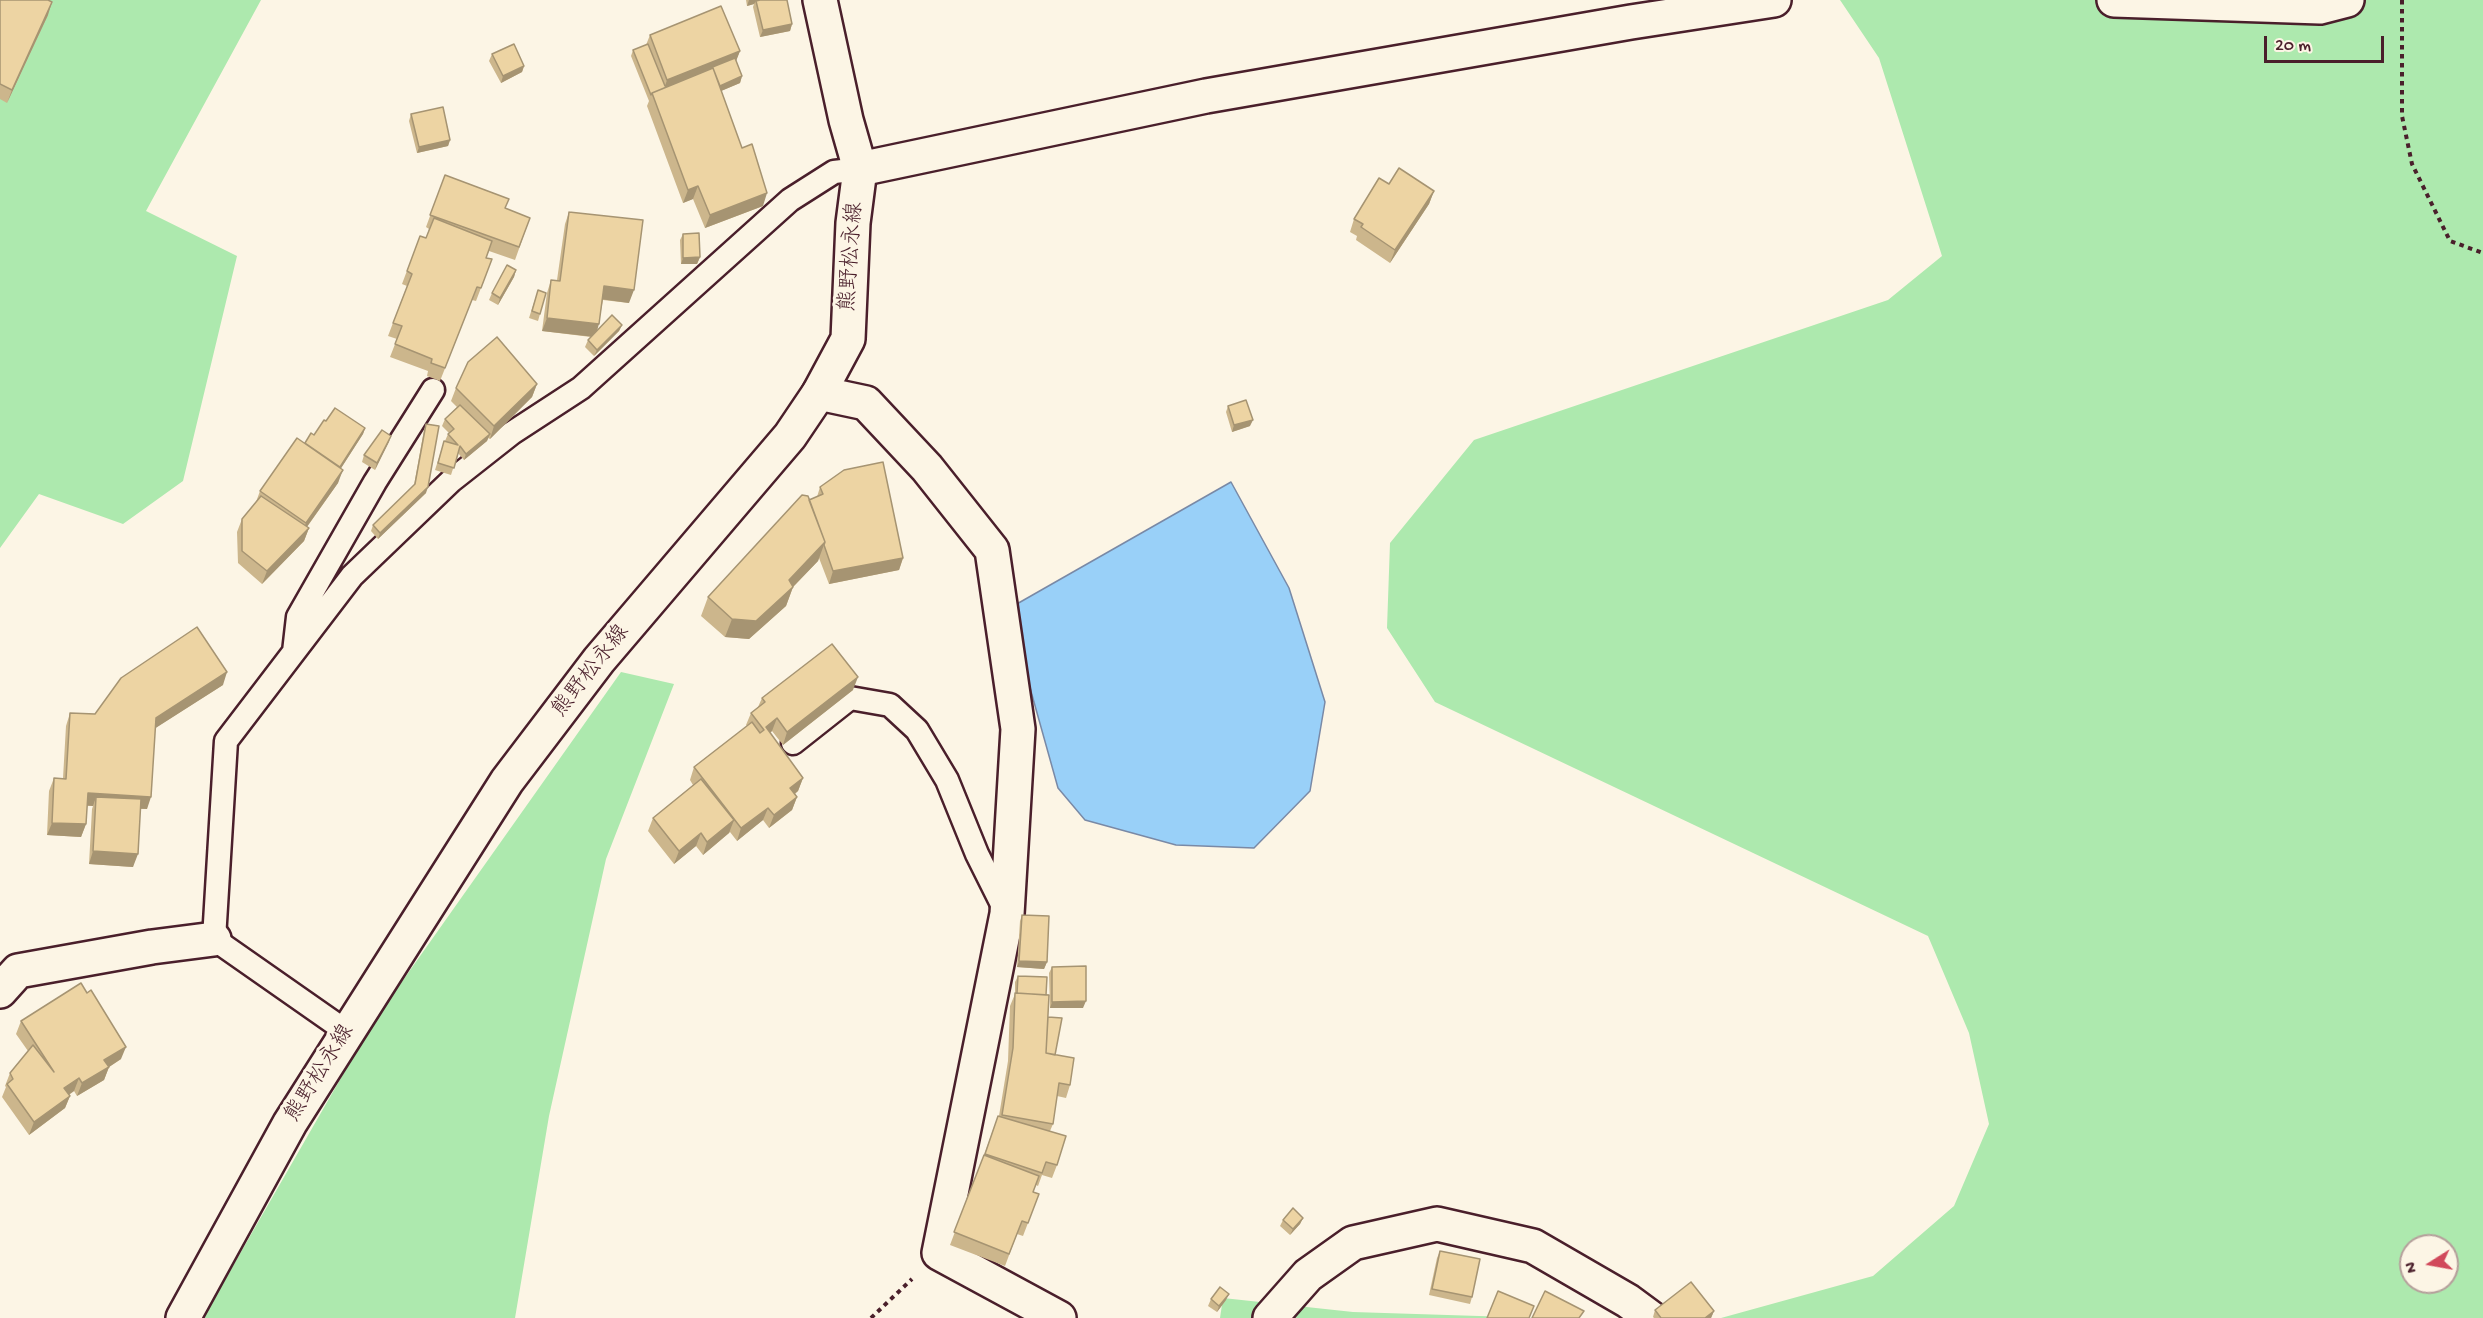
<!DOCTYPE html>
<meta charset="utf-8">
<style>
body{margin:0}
#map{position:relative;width:2483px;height:1318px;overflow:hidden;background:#fcf5e5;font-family:"Gochi Hand",sans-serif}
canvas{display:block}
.north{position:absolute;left:2399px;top:1234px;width:60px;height:60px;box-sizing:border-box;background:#fcf5e5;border:2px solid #b59f9b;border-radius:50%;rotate:259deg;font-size:16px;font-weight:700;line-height:24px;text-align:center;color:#4a1f2b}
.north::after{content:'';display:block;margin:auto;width:21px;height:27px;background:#d1495b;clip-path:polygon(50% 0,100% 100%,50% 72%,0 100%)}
.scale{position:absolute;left:2264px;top:36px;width:120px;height:27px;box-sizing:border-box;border:3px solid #4a1f2b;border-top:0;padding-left:8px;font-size:18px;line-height:21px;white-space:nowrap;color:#4a1f2b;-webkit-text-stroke:4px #fcf5e5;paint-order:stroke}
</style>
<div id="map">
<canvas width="2483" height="1318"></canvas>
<div class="north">N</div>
<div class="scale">20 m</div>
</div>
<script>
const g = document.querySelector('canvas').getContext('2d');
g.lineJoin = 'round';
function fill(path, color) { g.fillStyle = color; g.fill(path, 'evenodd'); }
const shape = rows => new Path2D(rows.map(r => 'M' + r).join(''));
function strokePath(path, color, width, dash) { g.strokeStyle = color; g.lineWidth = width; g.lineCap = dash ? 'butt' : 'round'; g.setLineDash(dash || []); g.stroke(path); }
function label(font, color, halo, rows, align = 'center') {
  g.font = font + ' "Gochi Hand","Klee One",sans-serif'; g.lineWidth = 6; g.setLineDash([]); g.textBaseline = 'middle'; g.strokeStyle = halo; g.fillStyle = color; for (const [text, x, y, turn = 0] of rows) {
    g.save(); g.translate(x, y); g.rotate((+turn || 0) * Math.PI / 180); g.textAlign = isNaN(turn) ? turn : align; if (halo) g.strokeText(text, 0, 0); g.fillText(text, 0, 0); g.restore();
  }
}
fill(shape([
 [12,0,261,0,146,211,237,256,183,481,123,524,39,494,0,548,0,25],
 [1840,0,2483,0,2483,1318,1721,1318,1873,1276,1954,1206,1989,1124,1969,1033,1928,936,1435,702,1387,628,1390,543,1474,440,1888,300,1942,256,1879,58],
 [2411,1246,2447,1246,2447,1282,2411,1282],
 [621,672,674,684,606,859,549,1116,515,1318,203,1318,372,1024],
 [1223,1298,1353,1312,1542,1318,1220,1318]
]), '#ade9ae');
const water = shape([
 [1231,482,1289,588,1325,702,1310,791,1254,848,1176,845,1085,820,1058,788,1008,609,1231,482]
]);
fill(water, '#99d0f8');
strokePath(water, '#7989a6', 1.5);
const service = shape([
 [294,652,298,617,375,482,433,390],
 [793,743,850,698,890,705,917,730,947,780,977,854,1005,910],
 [347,1032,214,939,226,741,352,576,451,481,512,433,581,388,790,200,834,172,860,169]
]);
const minor = shape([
 [819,393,866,403,927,468,992,550,1018,729,1007,914,939,1253,1059,1318],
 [0,991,18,971,152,947,214,939],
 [1270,1318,1308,1275,1353,1243,1437,1224,1533,1246,1628,1301,1651,1318]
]);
const tertiary = shape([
 [2114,0,2320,7,2347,0],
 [860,169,1206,96,1631,22,1774,0]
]);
const secondary = shape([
 [183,1318,290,1123,507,781,599,660,790,436,819,393,848,339,853,223,860,169,846,120,820,0]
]);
strokePath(service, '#4a1f2b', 27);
strokePath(minor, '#4a1f2b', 38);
strokePath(tertiary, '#4a1f2b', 38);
strokePath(secondary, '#4a1f2b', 38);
strokePath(shape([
 [2402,0,2402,116,2412,164,2450,241,2483,253],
 [871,1318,912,1279]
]), '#4a1f2b', 4, [4.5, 4.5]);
strokePath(service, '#fcf5e5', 22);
strokePath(minor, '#fcf5e5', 33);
strokePath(tertiary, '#fcf5e5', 33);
strokePath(secondary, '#fcf5e5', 33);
fill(shape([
 [0,0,48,15,7,103,0,99],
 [746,0,787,0,792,24,790,31,760,37,753,7,754,4,747,6],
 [650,35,740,51,736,60,742,76,740,83,721,91,763,206,705,228,693,199,683,203,647,106,649,101,631,56,633,50,646,45],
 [492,54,524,66,522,72,501,83,489,61],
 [411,114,450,140,448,146,417,153,409,121],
 [445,175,506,209,530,218,515,260,489,251,486,258,487,272,476,301,472,300,440,381,427,376,428,371,390,357,397,339,388,336,407,286,402,284,420,236,426,238,429,229,426,227],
 [1389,184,1434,191,1429,204,1390,263,1356,240,1357,236,1350,232,1354,219],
 [569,212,629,303,603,300,597,331,622,325,619,331,594,356,585,347,588,340,591,337,542,331,547,293,551,280,557,280,565,224],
 [683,234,700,257,697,264,681,264,680,240],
 [516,270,514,277,498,305,489,300,492,293],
 [538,290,540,314,538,321,529,318],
 [537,384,532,397,490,439,488,438,487,441,464,460,458,453,451,475,435,470,442,448,446,442,445,441,448,434,449,433,442,426,445,419,457,407,451,401,456,388],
 [1228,406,1250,426,1232,432,1226,412],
 [326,421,365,428,363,434,341,468,338,483,307,527,309,528,304,541,262,584,238,563,237,532,242,519,256,502,260,491,305,443,314,435],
 [426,424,426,493,378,539,371,531,373,525,414,485,424,430],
 [391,436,375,470,362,462,364,455],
 [820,487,903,558,899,570,829,584,819,558,818,561,793,587,786,606,749,639,725,637,701,616,708,597,809,500,817,497],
 [223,685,155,728,147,809,140,809,133,867,89,864,92,809,93,806,87,806,86,824,81,837,47,835,49,791,54,778,63,778,66,726,70,713,95,714],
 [853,690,783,745,772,731,770,733,803,778,798,791,795,794,797,797,792,810,769,828,763,820,737,841,730,832,729,833,703,855,696,846,674,864,648,831,653,818,693,785,690,780,694,767,747,726,746,725,751,713,758,707,762,698],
 [1022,915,1047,962,1044,969,1017,967,1020,921],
 [1052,967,1083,1008,1050,1008,1049,973],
 [1018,976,1046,995,1048,1017,1055,1055,1070,1085,1066,1098,1057,1096,1053,1124,1050,1131,1057,1165,1052,1178,1042,1175,1038,1186,1036,1185,1033,1192,1039,1194,1023,1236,1017,1234,1005,1266,950,1245,984,1155,998,1116,999,1116,1008,1061,1010,1006,1015,994,1015,982],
 [87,993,121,1059,109,1067,104,1080,77,1096,74,1091,69,1095,70,1096,65,1108,29,1135,2,1097,6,1087,5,1086,10,1073,28,1051,16,1034,21,1021],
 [1303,1218,1300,1224,1290,1235,1280,1226,1283,1220],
 [1440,1251,1472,1297,1470,1304,1429,1295,1437,1258],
 [1211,1299,1226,1300,1217,1312,1208,1306],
 [1655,1310,1714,1311,1711,1318,1654,1318,1653,1317]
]), '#ccb68c');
fill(shape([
 [749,0,769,0,756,1,754,4,747,6],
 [52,2,48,15,7,103,12,90],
 [792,24,790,31,760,37,763,30],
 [740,51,735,64,663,92,667,80],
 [524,66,522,72,501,83,503,76],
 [742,76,740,83,714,94,716,87],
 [450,140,448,146,417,153,419,147],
 [698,186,693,199,683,203,688,190],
 [1434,191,1429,204,1390,263,1395,250],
 [767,193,763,206,705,228,710,215],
 [700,257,697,264,681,264,683,258],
 [516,270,514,277,498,305,500,298],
 [604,286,634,290,629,303,600,299],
 [547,318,599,324,595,337,542,331],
 [622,325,619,331,594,356,597,350],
 [537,384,532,397,490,439,494,426],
 [1253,420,1250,426,1232,432,1234,425],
 [365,428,363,434,338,473,340,467],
 [490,434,487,441,464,460,466,454],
 [391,436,389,442,375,470,377,463],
 [343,470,338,483,301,535,306,523],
 [428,487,426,493,378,539,380,533],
 [309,528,304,541,262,584,267,571],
 [825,542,818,561,793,587,786,606,749,639,725,637,732,619,789,580],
 [903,558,899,570,829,584,833,571],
 [227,672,223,685,151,731,156,718],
 [858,677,853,690,783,745,787,732],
 [777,718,772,731,761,740,766,727],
 [803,778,798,791,785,801,790,788],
 [88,793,151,797,147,809,96,806,96,797,93,806,83,805],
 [797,797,792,810,769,828,774,815],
 [768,808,763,820,737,841,741,828],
 [734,820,729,833,703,855,707,842],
 [52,823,86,824,81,837,47,835],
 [701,833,696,846,674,864,679,851],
 [93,851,138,854,133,867,89,864],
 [1019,961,1047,962,1044,969,1017,967],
 [1086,1001,1083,1008,1050,1008,1052,1002],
 [126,1047,121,1059,109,1067,104,1080,77,1096,82,1083,104,1060],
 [79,1078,74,1091,59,1101,64,1088],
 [70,1096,65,1108,29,1135,34,1122],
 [1303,1218,1300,1224,1290,1235,1293,1229],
 [1229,1294,1226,1300,1217,1312,1219,1306],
 [1714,1311,1711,1318,1705,1318]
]), '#a69472');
const building = shape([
 [0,0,48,0,52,2,12,90,0,84,0,0],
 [760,0,787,0,792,24,763,30,756,1,760,0],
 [721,6,740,51,667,80,650,35,721,6],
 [514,44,524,66,503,76,492,54,514,44],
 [648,44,665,86,735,58,742,76,720,86,713,68,652,93,651,95,633,50,648,44],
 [713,68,742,148,752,144,767,193,710,215,698,186,688,190,652,93,713,68],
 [443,107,450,140,419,147,411,114,443,107],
 [1399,168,1434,191,1395,250,1361,227,1363,224,1354,219,1379,178,1389,184,1399,168],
 [445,175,509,199,505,208,530,218,519,247,430,215,445,175],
 [569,212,643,220,634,290,604,286,599,324,547,318,551,280,560,281,569,212],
 [434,218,492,241,486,258,492,259,481,288,477,287,445,368,431,363,432,359,395,344,402,326,393,323,412,274,407,271,420,236,426,238,434,218],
 [699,233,700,257,683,258,683,234,699,233],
 [507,265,516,270,500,298,492,293,507,265],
 [538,290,546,293,540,314,532,311,538,290],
 [612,315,622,325,597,350,588,340,612,315],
 [497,337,537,384,494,426,456,388,468,362,497,337],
 [1246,400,1253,420,1234,425,1228,406,1246,400],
 [460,405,490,434,466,454,460,446,454,468,438,463,444,441,458,445,448,434,454,429,445,419,460,405],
 [335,408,365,428,340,467,305,443,311,433,314,435,324,420,326,421,335,408],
 [426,424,439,426,428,487,380,533,373,525,415,484,426,424],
 [382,430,391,436,377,463,364,455,382,430],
 [297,438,343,470,306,523,260,491,297,438],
 [883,462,903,558,833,571,824,545,825,542,809,500,823,494,820,487,844,470,883,462],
 [802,495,808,496,825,542,789,580,793,587,756,621,732,619,708,597,802,495],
 [261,496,309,528,267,571,242,551,242,519,261,496],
 [197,627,227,672,156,718,151,797,88,793,86,824,52,823,54,778,66,779,70,713,95,714,121,678,197,627],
 [832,644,858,677,787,732,777,718,766,727,803,778,790,788,797,797,774,815,768,808,741,828,694,767,752,722,760,733,764,730,751,713,765,702,762,698,832,644],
 [701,779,734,820,707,842,701,833,679,851,653,818,701,779],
 [96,797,141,799,138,854,93,851,96,797],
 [1022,915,1049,916,1047,962,1019,961,1022,915],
 [1086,966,1086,1001,1052,1002,1052,967,1086,966],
 [1018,976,1047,977,1046,995,1017,993,1018,976],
 [81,983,87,993,91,990,126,1047,104,1060,109,1067,82,1083,79,1078,64,1088,70,1096,34,1122,7,1084,13,1079,10,1073,33,1045,54,1072,21,1021,81,983],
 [1015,993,1049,995,1046,1053,1074,1058,1070,1085,1059,1083,1053,1124,1002,1115,1013,1048,1015,993],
 [1048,1017,1062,1018,1055,1055,1046,1053,1048,1017],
 [998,1116,1066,1136,1057,1165,1046,1162,1042,1173,985,1154,998,1116],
 [984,1155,1039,1176,1033,1192,1039,1194,1028,1223,1022,1221,1009,1254,954,1232,984,1155],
 [1293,1208,1303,1218,1293,1229,1283,1220,1293,1208],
 [1440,1251,1480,1259,1472,1297,1432,1289,1440,1251],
 [1691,1282,1714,1311,1705,1318,1661,1318,1655,1310,1691,1282],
 [1220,1287,1229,1294,1219,1306,1211,1299,1220,1287],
 [1498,1291,1534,1306,1529,1318,1487,1318,1498,1291],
 [1545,1291,1584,1311,1579,1318,1532,1318,1545,1291]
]);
fill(building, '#edd4a3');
strokePath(building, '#a69472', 1.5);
label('22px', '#4a1f2b', '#fcf5e5', [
 ["熊野松永線",853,257,-86],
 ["熊野松永線",592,672,-52],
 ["熊野松永線",321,1074,-58]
]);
</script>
